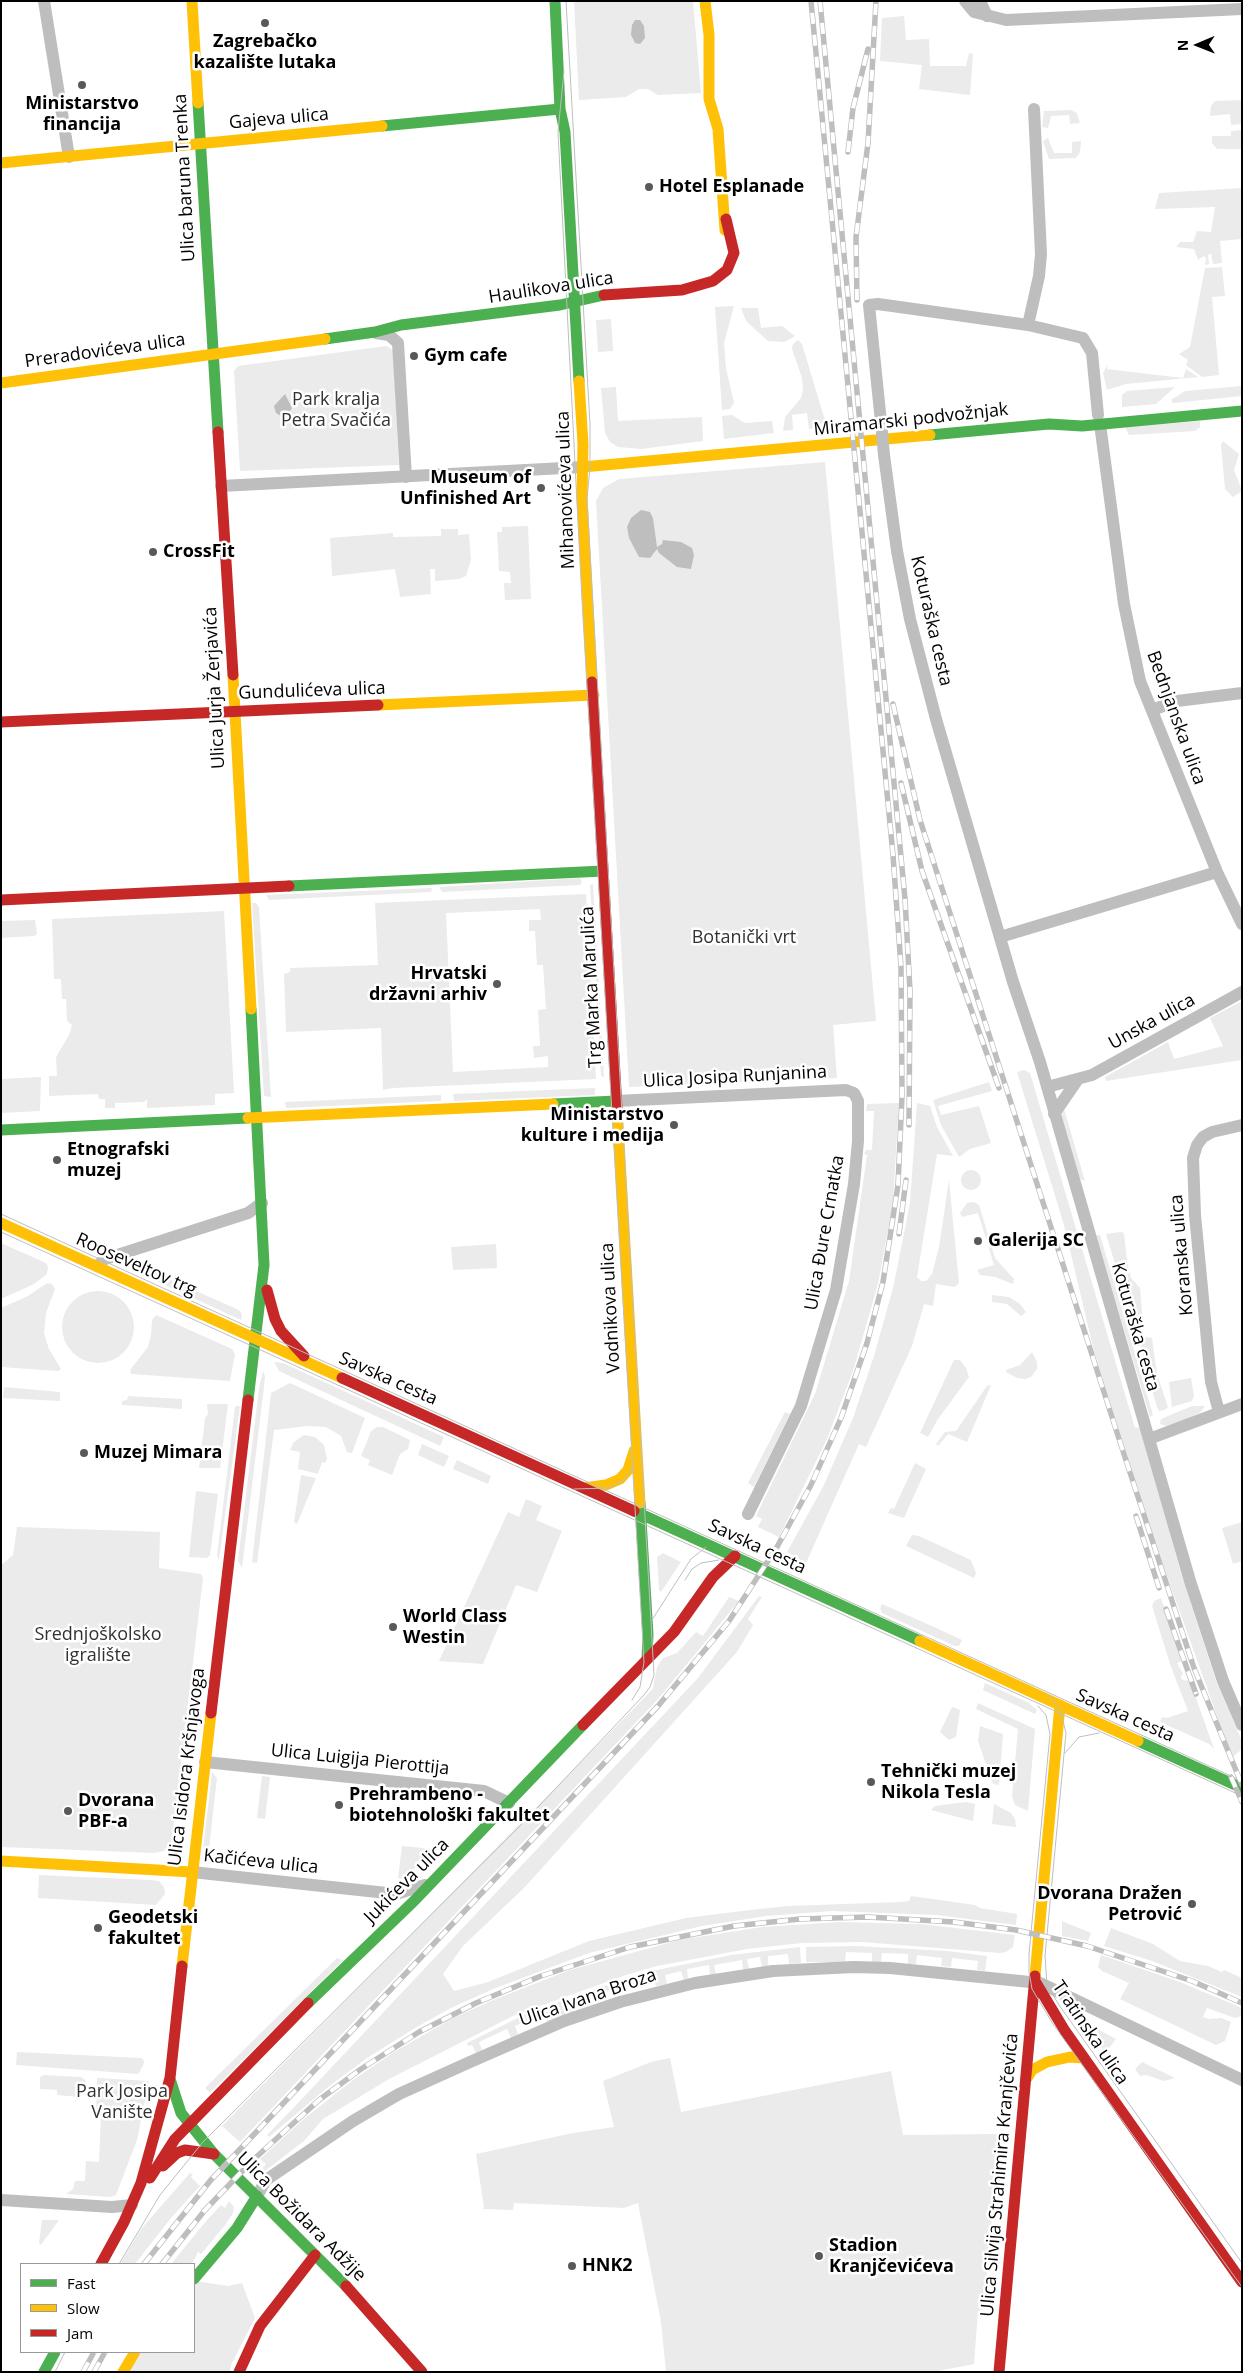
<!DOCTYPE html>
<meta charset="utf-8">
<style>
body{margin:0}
#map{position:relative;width:1243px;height:2373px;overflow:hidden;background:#fff;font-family:"Open Sans",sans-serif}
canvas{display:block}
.frame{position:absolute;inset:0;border:2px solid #000;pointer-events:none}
.legend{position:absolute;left:20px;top:2263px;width:175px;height:90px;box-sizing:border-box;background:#fff;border:1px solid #999;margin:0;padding:6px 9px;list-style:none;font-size:15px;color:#000}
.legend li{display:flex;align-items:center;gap:10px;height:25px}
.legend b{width:25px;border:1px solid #999}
.north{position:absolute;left:1173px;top:20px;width:50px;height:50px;-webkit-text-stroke:4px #fff;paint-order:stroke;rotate:269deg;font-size:14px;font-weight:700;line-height:20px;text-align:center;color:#000}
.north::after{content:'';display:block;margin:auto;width:18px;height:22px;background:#000;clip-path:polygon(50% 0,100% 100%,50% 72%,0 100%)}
</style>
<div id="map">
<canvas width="1243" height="2373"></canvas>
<div class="frame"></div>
<ul class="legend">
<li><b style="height:6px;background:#4caf50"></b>Fast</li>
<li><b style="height:6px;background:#ffc107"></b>Slow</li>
<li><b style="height:6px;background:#c62828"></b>Jam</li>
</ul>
<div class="north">N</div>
</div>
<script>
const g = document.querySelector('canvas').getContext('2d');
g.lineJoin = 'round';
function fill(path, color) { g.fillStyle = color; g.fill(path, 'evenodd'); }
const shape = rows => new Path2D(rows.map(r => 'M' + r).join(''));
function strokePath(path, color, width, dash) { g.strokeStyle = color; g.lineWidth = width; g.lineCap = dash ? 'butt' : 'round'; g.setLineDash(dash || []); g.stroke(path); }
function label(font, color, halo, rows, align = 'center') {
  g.font = font + ' "Open Sans",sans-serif'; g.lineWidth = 5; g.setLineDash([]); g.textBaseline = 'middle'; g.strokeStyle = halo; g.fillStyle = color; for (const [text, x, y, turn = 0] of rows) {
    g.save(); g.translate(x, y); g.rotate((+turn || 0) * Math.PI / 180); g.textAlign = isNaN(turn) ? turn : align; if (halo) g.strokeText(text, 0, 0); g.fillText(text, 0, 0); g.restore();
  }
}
fill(shape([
 [574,1,693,1,701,93,658,95,648,89,639,89,626,97,579,100],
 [904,16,906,40,929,39,930,66,966,66,969,53,973,54,970,95,919,89,922,65,880,61,882,18],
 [1242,100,1242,124,1231,125,1230,114,1210,116,1211,106,1215,101],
 [1071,110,1077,113,1080,123,1070,124,1069,115,1051,116,1048,128,1042,127,1044,111],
 [1242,130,1242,149,1217,149,1212,143,1212,136,1231,136,1231,131],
 [1048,138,1054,153,1072,153,1072,142,1081,141,1080,152,1076,158,1049,159,1043,141],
 [1242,188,1242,239,1220,241,1222,263,1213,264,1211,254,1208,255,1209,264,1205,265,1206,258,1204,256,1198,260,1194,249,1176,247,1180,242,1193,242,1197,231,1211,232,1215,207,1155,209,1159,193],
 [1222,267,1225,296,1212,297,1219,375,1202,377,1186,365,1188,360,1179,354,1190,347,1205,268],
 [734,306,724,343,726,368,734,403,730,409,722,410,715,307],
 [741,308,758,308,761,328,782,326,795,336,784,342,768,341,746,321],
 [611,319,613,351,598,352,596,320],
 [798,340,802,344,827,427,809,429,807,413,792,415,793,430,783,431,785,417,801,398,803,390,802,378,792,349,793,344],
 [386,346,393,350,399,465,240,471,234,371,238,366],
 [1108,364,1107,369,1183,378,1186,369,1198,377,1126,384,1107,390,1103,373],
 [1242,386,1242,396,1173,403,1171,400,1185,391],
 [616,387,618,421,702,417,703,441,641,449,618,447,610,442,605,433,601,388],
 [1175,387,1156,404,1122,407,1122,395,1127,391],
 [732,415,745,423,772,421,774,433,724,439,722,416],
 [1200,421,1200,427,1195,431,1129,435,1125,427],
 [1223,441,1239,454,1234,470,1242,491,1233,497,1225,489,1221,445],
 [825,462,876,1021,833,1025,837,1078,629,1087,596,501,603,488,619,479],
 [528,526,531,599,505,600,504,583,511,583,510,572,499,571,497,532,502,532,502,527],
 [441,529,458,529,458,535,469,534,471,560,466,576,459,579,435,581,435,569,430,569,431,594,400,597,395,569,332,576,330,538,393,533,393,537,441,536],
 [580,878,582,882,580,885,442,892,439,887],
 [593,884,597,952,604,1077,601,1076,593,928,590,885],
 [432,888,431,892,269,900,266,895],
 [586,894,596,1079,393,1088,383,1090,381,1028,286,1032,284,974,290,972,290,968,378,965,375,903],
 [540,909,541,920,529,920,529,931,535,931,537,965,543,965,546,1009,538,1010,540,1046,533,1046,534,1058,548,1056,548,1067,453,1072,446,913],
 [252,903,256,903,259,907,271,1097,264,1096],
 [224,911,234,1093,215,1094,215,1105,147,1108,147,1099,144,1102,115,1103,115,1108,105,1108,105,1099,99,1099,98,1094,49,1096,49,1076,57,1076,56,1057,69,1035,72,1025,67,1021,66,999,62,999,61,979,54,979,52,919],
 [35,920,37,934,34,936,1,938,1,921],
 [1242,1001,1242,1060,1106,1081,1105,1077,1168,1042,1174,1059,1223,1046,1210,1018],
 [1024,1070,1030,1073,1135,1428,1141,1427,1180,1570,1216,1681,1242,1741,1242,1749,1234,1756,1232,1756,1230,1752,1158,1551,1094,1351,1064,1225,1017,1072],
 [41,1077,40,1111,1,1113,1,1079],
 [989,1082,992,1091,938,1106,941,1115,979,1106,991,1143,970,1149,959,1157,941,1125,933,1100],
 [595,1088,595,1095,454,1101,453,1094],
 [441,1095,441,1101,286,1108,285,1102],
 [899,1103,893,1202,878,1284,853,1371,827,1439,779,1537,758,1527,762,1519,756,1516,815,1394,849,1281,867,1155,864,1154,866,1150,872,1150,874,1111,866,1111,867,1104],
 [917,1103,930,1106,937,1127,953,1156,937,1154,917,1277,921,1281,926,1281,932,1274,939,1247,949,1180,959,1283,955,1287,936,1284,933,1306,924,1304,912,1346,866,1447,859,1444,806,1563,787,1552,823,1487,853,1418,874,1356,893,1288,910,1203],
 [1064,1109,1085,1181,1080,1179,1062,1115],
 '961 1180a10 10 0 1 1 20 0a10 10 0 1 1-20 0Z',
 [974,1202,979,1205,995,1258,1014,1279,1013,1284,995,1277,980,1275,977,1270,994,1265,978,1213,962,1217,960,1213,967,1203],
 [1121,1232,1124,1233,1127,1261,1131,1278,1140,1288,1143,1325,1135,1330,1106,1234],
 [1096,1235,1100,1235,1153,1415,1150,1417],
 [1,1243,46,1263,48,1267,47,1274,34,1284,1,1299],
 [496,1244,497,1268,453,1270,451,1247],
 [146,1269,239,1310,242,1314,241,1320,141,1274],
 [47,1283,52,1284,55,1289,46,1313,44,1333,49,1349,61,1369,58,1371,1,1367,1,1308,28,1296],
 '62 1327a36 36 0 1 1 72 0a36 36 0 1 1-72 0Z',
 [992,1295,1009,1297,1020,1304,1026,1312,1021,1316,1007,1304,992,1302],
 [156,1315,232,1349,235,1354,230,1381,131,1374,130,1370,148,1347,151,1335,152,1320],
 [1147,1337,1152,1338,1157,1374,1168,1407,1165,1410,1159,1411,1157,1407,1150,1383,1139,1340],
 [1032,1352,1037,1362,1037,1369,1031,1377,1025,1379,1017,1378,1006,1372,1006,1370,1020,1365],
 [954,1360,960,1360,966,1368,969,1377,938,1419,928,1437,920,1433],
 [274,1362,283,1363,444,1437,440,1446,279,1371],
 [263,1371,265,1376,264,1387,242,1568,238,1561,259,1388],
 [1191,1378,1194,1396,1192,1401,1172,1407,1169,1382],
 [290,1383,365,1418,352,1453,347,1452,341,1436,326,1427,307,1426,274,1430,257,1563,252,1562,271,1393],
 [991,1385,967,1442,948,1434,938,1446,936,1444,945,1432,956,1431,987,1386],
 [4,1387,60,1392,60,1401,3,1398],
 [128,1396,182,1399,182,1409,122,1405,122,1401,127,1400],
 [207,1404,228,1404,220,1468,199,1468,205,1418,208,1414],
 [237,1406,240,1406,219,1560,217,1556,235,1407],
 [1192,1406,1205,1406,1201,1412,1184,1421,1166,1426,1160,1424,1161,1419],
 [785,1412,790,1414,754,1487,748,1483],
 [377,1427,383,1427,410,1440,408,1449,400,1454,392,1475,368,1465,370,1460,361,1456,371,1431],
 [304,1435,315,1437,324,1445,327,1459,325,1463,322,1462,318,1474,298,1469,300,1452,290,1450,294,1442],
 [422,1444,449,1456,444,1467,418,1455],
 [457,1460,491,1476,488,1484,453,1469],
 [915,1463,926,1469,904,1518,888,1513,891,1508,894,1509],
 [301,1475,316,1478,297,1524,294,1522],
 [196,1491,218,1494,210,1555,207,1558,189,1557],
 [526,1499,542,1506,536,1520,562,1531,537,1592,516,1585,483,1664,439,1661,508,1512,519,1517],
 [1242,1522,1242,1561,1233,1564,1222,1528],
 [17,1527,160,1532,159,1568,201,1574,203,1578,172,1840,164,1851,154,1853,1,1847,1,1565,13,1555],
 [912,1535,919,1536,971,1560,976,1573,974,1578,906,1546],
 [663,1553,681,1562,661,1592,659,1590,657,1557],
 [759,1596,762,1597,748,1619,753,1625,737,1652,524,1888,463,1946,443,1974,454,1991,488,1982,589,1941,686,1918,750,1910,788,1906,900,1902,909,1901,911,1896,975,1905,980,1908,1017,1914,1016,1925,936,1915,832,1911,766,1916,702,1926,589,1953,493,1989,451,2008,415,2028,367,2058,328,2087,269,2137,267,2135,298,2103,698,1678],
 [729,1597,739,1601,659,1698,240,2142,222,2126,647,1695,653,1688,657,1667,663,1658,677,1653,696,1632,703,1636],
 [1161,1598,1182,1661,1177,1663,1183,1674,1181,1676,1182,1680,1190,1681,1214,1749,1209,1744,1160,1722,1162,1717,1167,1718,1188,1711,1171,1667,1152,1606,1154,1601],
 [882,1604,934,1627,962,1640,959,1646,955,1646,882,1613,880,1608],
 [985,1683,1029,1703,1037,1710,1035,1714,983,1690],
 [978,1703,1035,1729,1028,1811,1015,1805,1012,1796,1018,1729,976,1709],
 [952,1707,960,1710,956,1737,949,1740,940,1732],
 [980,1726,1003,1734,999,1785,993,1784,978,1741],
 [212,1772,217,1778,209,1849,206,1851,203,1850],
 [262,1776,270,1777,265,1819,257,1818],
 [966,1802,975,1804,973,1821,931,1810,935,1806],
 [994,1804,1011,1813,1015,1819,1016,1827,992,1824],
 [402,1846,433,1849,404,1879,398,1878],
 [39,1875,150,1880,159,1881,164,1887,165,1894,156,1905,38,1898],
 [1062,1921,1091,1933,1088,1941,1062,1936],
 [839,1922,921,1924,1015,1935,1013,1947,1006,1952,1000,1953,862,1942,802,1943,747,1949,657,1966,626,1975,515,2015,389,2079,323,2119,304,2141,265,2171,261,2170,266,2164,260,2159,305,2118,353,2080,394,2052,451,2019,493,2000,570,1970,679,1940,762,1927],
 [1111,1928,1153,1944,1180,1961,1208,1966,1222,1972,1224,1970,1242,1978,1242,1997,1152,1961,1104,1946],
 [856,1946,947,1951,987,1956,985,1971,977,1970,978,1961,952,1958,951,1967,941,1966,942,1958,917,1955,916,1964,908,1964,908,1954,882,1953,881,1963,872,1962,872,1953,846,1952,845,1962,806,1962,806,1947],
 [800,1947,801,1963,789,1964,788,1954,768,1956,768,1966,762,1967,760,1957,747,1959,749,1969,743,1969,742,1960,714,1965,716,1974,710,1975,709,1965,687,1969,688,1979,684,1980,681,1971,665,1975,667,1984,656,1986,653,1978,585,1998,587,2006,580,2009,575,1996,652,1971,731,1955],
 [1101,1955,1180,1982,1242,2008,1242,2016,1235,2018,1207,2008,1203,2017,1209,2019,1221,2018,1231,2022,1225,2041,1216,2045,1120,1999,1129,1983,1102,1971,1098,1967],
 [337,1958,343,1960,210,2093,205,2088],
 [569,1998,575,2011,547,2022,544,2014,515,2026,518,2034,511,2038,507,2029,479,2042,482,2050,476,2053,472,2045,468,2046,467,2043,522,2016],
 [1088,2024,1116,2039,1105,2053,1086,2026],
 [17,2052,142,2058,144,2061,143,2066,138,2074,16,2065],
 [670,2058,681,2112,891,2071,903,2135,999,2134,984,2309,978,2311,974,2364,933,2372,666,2372,661,2322,638,2203,624,2208,514,2203,513,2210,482,2209,484,2208,476,2154,573,2133,614,2127,603,2081,651,2062],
 [1142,2062,1175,2078,1164,2081,1146,2075,1140,2076,1135,2069],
 [44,2075,81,2077,85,2080,90,2092,79,2091,79,2097,57,2095,57,2090,40,2089,40,2077],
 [97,2078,149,2081,137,2140,116,2195,111,2197,66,2194,73,2189,75,2181,85,2181,86,2161,99,2162,101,2114,96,2113],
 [190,2173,193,2174,191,2177,200,2186,171,2218,135,2264,120,2264,141,2229],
 [229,2201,234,2207,233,2213,226,2224,201,2254,198,2252,192,2264,171,2264,207,2220,221,2205,225,2208],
 [42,2220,59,2220,41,2245,39,2243],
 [195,2281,228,2286,242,2283,255,2318,231,2365,230,2372,128,2372,142,2352,194,2352]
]), '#ebebeb');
fill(shape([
 [635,20,640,20,644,26,645,38,640,44,635,43,631,35,632,25],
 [285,394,292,408,287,416,281,416,276,413,274,406],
 [641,510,650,512,653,518,657,547,662,544,663,540,681,542,692,548,694,555,691,569,677,567,659,553,657,549,650,558,639,557,629,538,627,527,631,518]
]), '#bebebe');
strokePath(shape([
 [44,1,69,157],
 [965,1,974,12,1006,20,1242,9],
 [980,1,987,16],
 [1028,325,1039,276,1041,254,1034,109],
 [376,333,389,335,398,343,406,477],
 [881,422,869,305,878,304,1028,325,1083,338,1092,353,1098,415],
 [1100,424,1124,604,1140,681,1217,872,1242,924],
 [884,455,897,551,910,619,936,719,1013,982,1040,1062,1190,1581,1223,1681,1242,1725],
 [221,486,583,467],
 [1152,710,1177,701,1242,693],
 [1000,937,1217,872],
 [1047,1087,1092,1075,1242,992],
 [616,1101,846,1090,854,1093,858,1101,858,1141,854,1184,836,1290,801,1406,748,1514],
 [1054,1114,1078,1079],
 [97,1266,105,1259,248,1213,262,1203],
 [1219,1412,1211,1382,1195,1215,1193,1158,1197,1145,1203,1137,1212,1132,1242,1125],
 [1149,1439,1242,1404],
 [205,1762,484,1791,509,1803],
 [192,1872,396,1894,425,1885],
 [257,2196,266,2180,353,2121,399,2094,470,2062,564,2021,620,2002,695,1983,773,1971,854,1967,890,1968,1040,1983,1242,2080],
 [1,2200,112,2207,132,2205]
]), '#bebebe', 12);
strokePath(shape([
 [555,1,560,109,565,132,579,381],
 [198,103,218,432],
 [382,126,560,109],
 [325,339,375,332,401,325,560,305,604,295],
 [930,435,1049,424,1082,426,1242,411],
 [289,886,603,871],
 [553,1104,616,1101],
 [1,1130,248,1118],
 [248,1400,264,1265,251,1009],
 [640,1503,648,1635,647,1659],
 [634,1511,920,1641],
 [1138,1741,1242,1788],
 [308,2003,414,1901,583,1725],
 [171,2082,181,2113,214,2154,346,2286],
 [194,2279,237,2228,257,2196],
 [44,2372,55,2352]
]), '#4caf50', 11);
strokePath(shape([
 [192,1,198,103],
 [705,1,709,35,709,99,718,129,725,230],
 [1,163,382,126],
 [579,381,583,444,582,498,592,682],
 [1,383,325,339],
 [583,467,930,435],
 [233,675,251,1009],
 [378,705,594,695],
 [617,1108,640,1503],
 [248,1118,553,1104],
 [1,1223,342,1378],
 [584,1488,606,1485,620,1479,628,1470,634,1451],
 [920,1641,1138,1741],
 [1,1861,192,1872],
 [182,1966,211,1713],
 [1035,1976,1060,1705],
 [1027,2078,1032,2070,1047,2062,1070,2057,1084,2058],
 [123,2372,135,2352]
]), '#ffc107', 11);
strokePath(shape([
 [604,295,682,290,713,281,727,270,734,253,726,219],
 [218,432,233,675],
 [592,682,617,1108],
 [1,722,378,705],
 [1,900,289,886],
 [267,1290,275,1319,281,1331,304,1356],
 [342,1378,634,1511],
 [211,1713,248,1400],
 [583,1725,674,1632,713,1577,735,1556],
 [1035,1981,1065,2031,1242,2282],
 [163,2166,177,2153,185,2150,214,2154],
 [150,2178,175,2139,308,2003],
 [101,2264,124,2222,141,2183,170,2078,182,1966],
 [346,2286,422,2372],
 [239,2372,260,2326,315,2255],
 [999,2372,1035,1976]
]), '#c62828', 11);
strokePath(shape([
 [564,71,558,132,582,600,644,1662,640,1687,632,1700],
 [1,1214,1242,1781],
 [1,1232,1242,1796],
 [574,1489,609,1488,624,1480,634,1466],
 [685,1580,692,1569,701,1563,719,1560],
 [652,1620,691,1559,706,1547],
 [1048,1694,1060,1709,1066,1733,1045,1956,1047,1985,1059,2005,1242,2263],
 [1038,1706,1046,1715,1050,1734,1029,1954,1029,1972,1032,1989,1053,2024,1242,2287],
 [1065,1753,1079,1737,1099,1733],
 [119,2264,160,2195,203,2142,522,1824,644,1695,650,1687,654,1675,587,499,590,467,590,424,566,1],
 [55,2372,65,2352]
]), '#bebebe', 1);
const rail = shape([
 [820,1,905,899,910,991,909,1125],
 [848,152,853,108,868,49],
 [857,300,856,237,868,143,876,1],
 [893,704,920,820,1122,1448,1194,1668,1242,1785],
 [901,783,922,871,999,1088],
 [899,1234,906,1180],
 [1136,1516,1159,1588],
 [1166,1609,1196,1694],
 [1231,1777,1242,1802],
 [144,2264,210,2181,658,1706,729,1621,777,1547,811,1485,841,1418,867,1343,883,1282,898,1185,902,1096,901,967,893,855,811,1],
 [162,2264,205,2210,253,2160,319,2100,361,2069,419,2032,476,2003,541,1976,630,1947,734,1926,800,1919,868,1917,954,1922,1016,1930,1087,1946,1192,1981,1242,2003],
 [83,2372,94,2352],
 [94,2372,105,2352]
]);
strokePath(rail, '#bebebe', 5.5);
strokePath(rail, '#fff', 4, [11]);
strokePath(shape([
 [881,422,884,455]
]), '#bebebe', 12);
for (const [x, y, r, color] of [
 [265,23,5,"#595959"],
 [82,85,5,"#595959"],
 [649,187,5,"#595959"],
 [414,356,5,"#595959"],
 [541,488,5,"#595959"],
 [153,552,5,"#595959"],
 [497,984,5,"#595959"],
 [674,1125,5,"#595959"],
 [57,1160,5,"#595959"],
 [978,1241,5,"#595959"],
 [84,1453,5,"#595959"],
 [393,1627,5,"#595959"],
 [871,1782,5,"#595959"],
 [339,1805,5,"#595959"],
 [68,1811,5,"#595959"],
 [1192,1904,5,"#595959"],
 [98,1928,5,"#595959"],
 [819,2256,5,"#595959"],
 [572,2266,5,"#595959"]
]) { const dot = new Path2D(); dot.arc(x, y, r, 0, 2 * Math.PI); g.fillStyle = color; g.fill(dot); strokePath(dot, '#fff', 2); }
label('bold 18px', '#000', '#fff', [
 ["Zagrebačko",265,42,"center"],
 ["kazalište lutaka",265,63,"center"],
 ["Ministarstvo",82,104,"center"],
 ["financija",82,125,"center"],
 ["Hotel Esplanade",659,187],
 ["Gym cafe",424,356],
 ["Museum of",531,478,"right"],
 ["Unfinished Art",531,499,"right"],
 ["CrossFit",163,552],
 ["Hrvatski",487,974,"right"],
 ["državni arhiv",487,995,"right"],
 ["Ministarstvo",664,1115,"right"],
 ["kulture i medija",664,1136,"right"],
 ["Etnografski",67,1150],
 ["muzej",67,1171],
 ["Galerija SC",988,1241],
 ["Muzej Mimara",94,1453],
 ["World Class",403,1617],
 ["Westin",403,1638],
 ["Tehnički muzej",881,1772],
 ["Nikola Tesla",881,1793],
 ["Prehrambeno -",349,1795],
 ["biotehnološki fakultet",349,1816],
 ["Dvorana",78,1801],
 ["PBF-a",78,1822],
 ["Dvorana Dražen",1182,1894,"right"],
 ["Petrović",1182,1915,"right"],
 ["Geodetski",108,1918],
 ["fakultet",108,1939],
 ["Stadion",829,2246],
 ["Kranjčevićeva",829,2267],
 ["HNK2",582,2266]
], 'left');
label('18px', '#000', '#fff', [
 ["Gajeva ulica",279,119,-5],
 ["Ulica baruna Trenka",185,178,-93],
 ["Haulikova ulica",551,288,-9],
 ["Preradovićeva ulica",105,351,-8],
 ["Miramarski podvožnjak",911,420,-6],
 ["Mihanovićeva ulica",566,490,-92],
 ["Koturaška cesta",931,621,77],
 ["Ulica Jurja Žerjavića",215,688,-93],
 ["Gundulićeva ulica",312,691,-2],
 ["Bednjanska ulica",1176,718,70],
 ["Trg Marka Marulića",592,987,-93],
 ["Unska ulica",1152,1022,-29],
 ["Ulica Josipa Runjanina",735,1077,-3],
 ["Ulica Đure Crnatka",825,1233,-80],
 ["Koranska ulica",1182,1255,-95],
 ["Rooseveltov trg",136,1265,24],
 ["Vodnikova ulica",611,1308,-93],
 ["Koturaška cesta",1135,1327,74],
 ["Savska cesta",388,1379,24],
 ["Savska cesta",757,1547,25],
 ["Savska cesta",1125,1716,24],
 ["Ulica Luigija Pierottija",360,1760,6],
 ["Ulica Isidora Kršnjavoga",187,1767,-83],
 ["Kačićeva ulica",261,1862,6],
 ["Jukićeva ulica",407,1881,-45],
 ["Ulica Ivana Broza",588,1998,-19],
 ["Tratinska ulica",1090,2033,56],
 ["Ulica Silvija Strahimira Kranjčevića",1000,2175,-85],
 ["Ulica Božidara Adžije",301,2217,45]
]);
label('18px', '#323232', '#fff', [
 ["Park kralja",336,400],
 ["Petra Svačića",336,421],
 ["Botanički vrt",744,938],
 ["Srednjoškolsko",98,1635],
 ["igralište",98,1656],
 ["Park Josipa",122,2092],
 ["Vanište",122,2113]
]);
</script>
